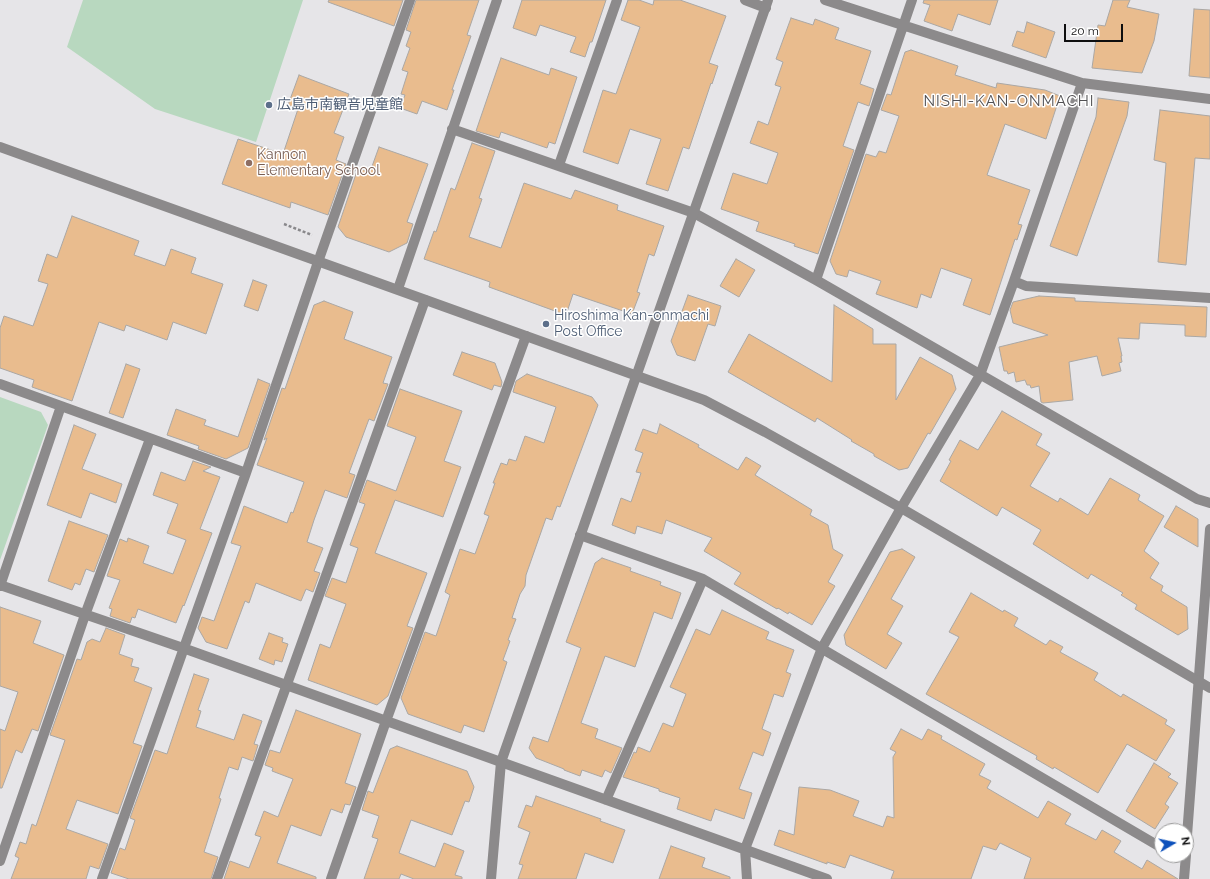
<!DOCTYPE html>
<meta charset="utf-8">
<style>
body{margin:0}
#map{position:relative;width:1210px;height:879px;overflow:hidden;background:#e6e5e8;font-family:Raleway,sans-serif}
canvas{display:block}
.north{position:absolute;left:1154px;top:823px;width:40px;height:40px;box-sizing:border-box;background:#fff;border:1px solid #9f9f9f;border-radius:50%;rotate:81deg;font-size:11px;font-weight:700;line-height:16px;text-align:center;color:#0e0e0f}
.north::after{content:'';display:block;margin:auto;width:14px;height:18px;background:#0d51bc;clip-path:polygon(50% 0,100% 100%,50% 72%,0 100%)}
.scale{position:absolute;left:1064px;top:24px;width:59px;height:18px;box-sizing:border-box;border:2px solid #0e0e0f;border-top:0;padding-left:5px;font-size:12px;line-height:14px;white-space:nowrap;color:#0e0e0f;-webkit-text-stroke:3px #fff;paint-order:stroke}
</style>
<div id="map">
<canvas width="1210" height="879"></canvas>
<div class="north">N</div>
<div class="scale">20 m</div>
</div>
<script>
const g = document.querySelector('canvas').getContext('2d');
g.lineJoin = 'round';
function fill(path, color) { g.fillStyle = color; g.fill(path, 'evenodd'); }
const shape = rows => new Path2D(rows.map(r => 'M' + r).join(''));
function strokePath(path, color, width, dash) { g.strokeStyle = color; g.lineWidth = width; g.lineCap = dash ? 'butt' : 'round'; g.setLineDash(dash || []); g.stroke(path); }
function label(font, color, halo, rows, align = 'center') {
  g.font = font + ' Raleway,"Noto Sans JP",sans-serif'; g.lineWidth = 3; g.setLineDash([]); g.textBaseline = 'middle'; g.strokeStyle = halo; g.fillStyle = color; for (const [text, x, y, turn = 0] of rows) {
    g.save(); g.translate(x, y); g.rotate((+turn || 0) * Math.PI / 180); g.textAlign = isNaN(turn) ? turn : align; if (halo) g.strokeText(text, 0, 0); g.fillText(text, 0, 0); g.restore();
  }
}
fill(shape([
 [83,0,303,0,256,142,155,109,67,47],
 [0,397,41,412,48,425,0,560]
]), '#b8d8bf');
const building = shape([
 [329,0,403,0,394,26,328,2,329,0],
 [416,0,479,0,467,35,471,36,452,90,454,90,447,110,422,101,417,114,400,108,405,95,401,94,408,72,402,70,410,48,406,46,411,32,406,30,416,0],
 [522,0,606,0,592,42,590,42,585,57,570,52,576,37,540,25,536,36,513,28,522,0],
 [628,0,639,0,653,5,654,0,680,0,726,16,709,63,718,66,712,84,711,83,689,149,683,147,668,191,646,184,661,139,630,129,618,164,583,152,603,90,616,94,640,27,621,20,628,0],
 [924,0,998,0,990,25,958,14,952,31,924,21,930,5,923,3,924,0],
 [1113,0,1130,0,1127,7,1159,14,1154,41,1142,73,1092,68,1098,25,1105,26,1113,0],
 [1194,9,1210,10,1210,78,1189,76,1194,9],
 [791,18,813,25,815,19,839,28,835,39,871,51,860,84,874,89,869,106,858,102,843,146,854,150,818,254,794,246,795,244,756,231,759,222,721,209,733,173,767,184,778,153,750,143,758,121,768,125,781,87,775,85,783,62,776,59,791,18],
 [1027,22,1055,32,1046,58,1012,46,1017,31,1024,33,1027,22],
 [911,50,958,66,955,75,996,88,997,83,1045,90,1060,96,1046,139,1005,124,987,175,1030,190,1018,224,1022,225,1017,240,1015,239,990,315,963,305,972,279,941,268,931,298,921,294,917,308,876,294,881,281,849,270,847,277,836,274,830,261,866,154,876,157,879,151,886,153,899,116,881,110,887,94,891,95,905,52,911,50],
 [501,58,549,75,551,68,577,77,555,144,549,142,547,148,501,132,499,138,476,131,501,58],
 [299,75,349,94,334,133,344,137,336,160,346,164,328,215,291,202,290,208,222,184,238,139,283,154,298,109,288,105,299,75],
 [1098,98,1129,102,1127,116,1077,256,1050,246,1096,117,1098,98],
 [1160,110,1210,116,1210,159,1195,158,1186,265,1158,262,1166,163,1154,160,1160,110],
 [472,143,495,151,479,198,482,199,469,237,501,248,524,183,571,199,575,190,618,205,617,210,664,226,654,256,649,254,637,292,640,293,632,314,573,294,566,315,489,287,490,282,424,259,434,231,436,232,451,188,455,190,472,143],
 [379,147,428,164,407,222,413,224,407,243,389,252,346,237,338,227,358,168,370,172,379,147],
 [72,216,139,241,134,255,165,266,171,249,196,258,191,273,223,284,206,334,173,322,167,340,126,325,124,331,99,322,72,401,32,387,34,380,0,368,0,328,4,316,33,326,48,284,38,281,47,254,57,258,72,216],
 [736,259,755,270,739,297,720,286,736,259],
 [253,280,267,285,258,311,244,306,253,280],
 [688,295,721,306,715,326,708,324,695,361,677,355,671,341,688,295],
 [1039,296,1075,298,1075,301,1207,307,1206,337,1185,336,1185,325,1140,323,1139,339,1118,338,1122,356,1121,356,1122,362,1119,363,1121,371,1102,376,1097,356,1069,362,1073,400,1043,403,1041,402,1039,386,1031,388,1030,385,1027,385,1025,380,1016,382,1014,372,1008,374,1007,371,1004,371,999,347,1048,335,1013,323,1010,310,1013,302,1039,296],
 [324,301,353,312,344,339,392,357,383,383,388,384,374,421,369,419,349,473,355,475,347,498,325,490,314,520,307,542,323,548,314,571,320,573,313,592,306,589,301,601,256,583,249,603,245,601,227,649,206,642,198,628,202,617,214,621,241,546,231,543,244,506,287,523,291,512,293,513,304,482,257,465,267,438,264,440,282,388,285,389,314,305,324,301],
 [834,305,873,329,873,344,896,344,896,400,920,357,952,375,956,389,930,434,928,433,908,468,899,470,874,456,874,454,851,441,852,440,817,418,815,422,728,372,749,334,832,382,834,305],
 [462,352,495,363,502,382,501,387,494,385,492,390,453,375,462,352],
 [126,364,140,369,123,418,109,413,126,364],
 [527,374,592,397,598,405,560,507,557,506,552,520,546,518,526,575,525,586,520,594,512,618,516,619,508,640,510,641,503,660,507,662,484,732,464,725,461,733,408,714,401,698,425,632,436,636,450,595,445,592,460,549,475,554,489,516,484,514,495,483,493,483,501,463,507,465,509,459,516,461,525,436,544,443,556,407,513,392,516,381,527,374],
 [258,379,270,384,248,448,226,459,198,449,199,446,167,435,176,409,206,420,204,425,238,437,258,379],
 [400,389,462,411,444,461,461,467,443,517,395,500,375,553,427,573,407,626,413,628,388,696,377,705,308,680,320,644,330,648,346,604,325,596,332,578,346,583,358,548,350,545,365,504,359,502,367,480,396,491,416,437,387,426,400,389],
 [1002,411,1042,434,1036,445,1050,453,1030,486,1058,502,1060,498,1088,515,1110,478,1140,495,1138,500,1164,516,1144,551,1159,563,1150,578,1163,586,1161,591,1187,607,1188,629,1178,635,1135,609,1137,605,1121,595,1123,593,1091,574,1088,579,1033,544,1041,530,1002,507,997,516,940,481,951,461,949,460,960,440,978,450,1002,411],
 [660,424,699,445,698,447,738,470,746,457,761,466,755,475,812,510,810,515,828,525,833,549,843,555,828,582,835,586,812,625,789,612,788,614,778,608,777,609,734,584,741,573,704,551,712,538,666,520,662,534,637,526,635,534,612,525,621,498,631,502,641,473,636,472,643,453,635,450,643,429,657,434,660,424],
 [74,425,96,434,82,469,122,484,116,503,90,493,81,518,47,505,74,425],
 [193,461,211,467,203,471,220,477,200,529,212,533,184,606,183,605,176,623,138,609,135,618,132,617,130,623,110,616,112,609,109,608,120,580,107,576,120,539,127,542,128,538,149,546,143,563,173,574,186,540,167,533,178,504,153,495,161,472,185,481,193,461],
 [1176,506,1198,519,1198,547,1164,527,1176,506],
 [69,521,108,535,94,572,86,569,80,585,75,583,72,590,48,581,69,521],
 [902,549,915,557,891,599,903,606,887,634,902,643,886,669,846,645,844,635,890,552,902,549],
 [602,558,631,568,630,571,661,582,660,585,681,593,672,619,654,612,635,667,605,656,581,723,598,729,595,738,622,748,611,773,605,770,602,777,582,770,580,776,564,770,564,769,536,758,529,748,533,737,548,742,581,648,566,642,595,563,602,558],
 [971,593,1003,612,1004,610,1018,618,1014,626,1046,645,1050,640,1063,647,1060,652,1098,673,1094,680,1121,697,1123,694,1167,720,1165,724,1175,730,1156,761,1127,744,1098,793,1054,767,1053,769,1036,759,1037,756,926,694,959,637,949,632,971,593],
 [0,607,41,621,33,643,64,655,38,731,32,729,22,753,16,750,2,788,0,788,0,729,5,731,18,692,0,686,0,607],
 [722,610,769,632,766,639,794,650,786,672,791,674,783,697,774,694,762,729,771,733,763,756,753,752,739,789,752,793,744,819,715,809,711,821,677,809,680,798,659,791,659,789,623,777,634,752,636,753,638,747,650,752,663,723,673,727,686,694,670,687,696,629,710,635,722,610],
 [106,628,125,635,119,654,133,659,131,666,139,668,134,681,152,688,133,743,142,746,118,814,77,800,66,829,108,844,99,869,90,866,86,879,11,879,19,858,15,856,20,842,26,844,32,824,36,826,65,740,50,735,77,659,81,660,87,642,92,639,100,642,106,628],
 [269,633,283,638,282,642,288,644,282,662,275,660,274,665,259,659,269,633],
 [194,674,209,679,198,710,201,711,196,727,234,740,243,714,262,721,254,744,258,745,253,761,242,757,238,770,229,767,219,798,221,799,204,852,218,857,211,879,129,879,111,873,120,848,125,850,135,820,130,818,155,750,167,754,194,674],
 [296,710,361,734,345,783,356,787,350,805,345,804,342,813,331,809,321,836,291,825,277,863,316,877,316,879,224,879,230,861,249,868,261,837,255,835,264,811,278,817,293,779,272,771,273,768,265,765,270,750,280,753,296,710],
 [901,729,922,740,928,729,942,736,941,739,985,764,979,775,991,781,987,788,1038,818,1048,801,1071,814,1065,824,1096,840,1102,830,1121,841,1114,852,1142,869,1147,860,1178,879,1024,879,1031,858,1000,843,996,850,983,846,971,879,891,879,894,871,850,855,845,868,827,862,827,864,774,845,779,830,794,835,799,787,830,790,859,801,853,816,883,827,887,816,894,818,893,757,896,752,890,749,901,729],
 [397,746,467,771,474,787,469,802,465,801,452,835,411,820,399,853,435,867,444,843,464,851,455,875,462,877,462,879,414,879,401,874,399,879,364,879,378,839,372,837,379,816,362,810,368,791,373,793,390,749,397,746],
 [1154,763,1171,774,1168,777,1178,783,1165,804,1169,807,1155,829,1126,811,1154,763],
 [536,796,601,819,600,821,625,830,613,863,585,853,576,879,518,879,523,865,519,864,530,832,518,827,526,805,532,807,536,796],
 [671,846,705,858,702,867,730,877,730,879,659,879,671,846]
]);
fill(building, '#e9bc8e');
strokePath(building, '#aaa7a4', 1);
strokePath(shape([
 [284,224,312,235]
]), '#89888b', 2.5, [3, 2]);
strokePath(shape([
 [745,0,766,8],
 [825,0,1082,83,1210,99],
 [452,129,694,213,816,280,1197,499,1210,503],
 [559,165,617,0],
 [816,280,912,0],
 [1014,281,1026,286,1210,298],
 [398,289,497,0],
 [0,384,246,473],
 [580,535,703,579,1162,848],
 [0,585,183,648,827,879],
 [0,586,61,406],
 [606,800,703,579],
 [1186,849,1210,529],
 [0,861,85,615,150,439],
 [102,879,246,473,318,262,410,0],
 [217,879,425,300],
 [331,879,386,721,526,336],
 [747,879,745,849,822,648,901,508,980,375,1014,281,1082,83],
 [1184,879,1186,855]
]), '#8c8a8b', 10);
strokePath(shape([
 [0,147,704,400,765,432,901,508,1210,688],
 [491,879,501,762,768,0]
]), '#8c8a8b', 10);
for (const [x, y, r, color] of [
 [269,105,4,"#5c6f8a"],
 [249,163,4,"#8d6e63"],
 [546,324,4,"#5c6f8a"]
]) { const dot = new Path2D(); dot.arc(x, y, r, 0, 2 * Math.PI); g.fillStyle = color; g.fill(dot); strokePath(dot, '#fff', 1.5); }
label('14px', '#4e5e75', '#fff', [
 ["広島市南観音児童館",277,105],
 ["Hiroshima Kan-onmachi",554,316],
 ["Post Office",554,332]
], 'left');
label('14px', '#785e54', '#fff', [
 ["Kannon",257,155],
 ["Elementary School",257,171]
], 'left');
g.letterSpacing = '1px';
label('15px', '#515053', '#fff', [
 ["NISHI-KAN-ONMACHI",1009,101]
]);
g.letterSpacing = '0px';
</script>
